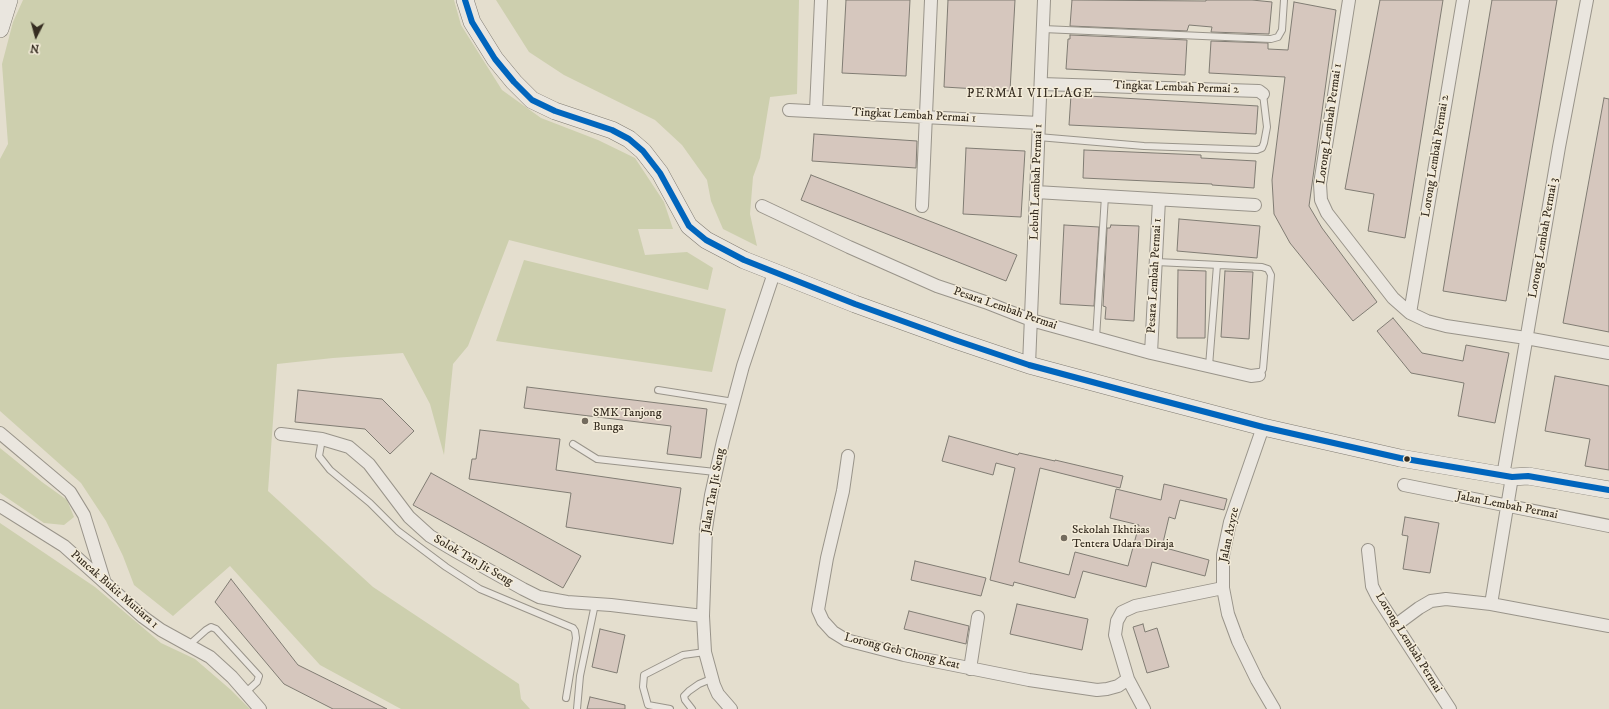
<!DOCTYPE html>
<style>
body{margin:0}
#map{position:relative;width:1609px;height:709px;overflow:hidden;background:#e4dece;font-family:"IM FELL DW Pica",serif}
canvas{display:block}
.north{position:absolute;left:16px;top:16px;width:40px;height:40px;-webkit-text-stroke:3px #f4ecd9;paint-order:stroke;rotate:186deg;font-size:11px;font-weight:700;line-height:16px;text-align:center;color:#362d21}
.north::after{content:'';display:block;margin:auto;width:14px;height:18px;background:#362d21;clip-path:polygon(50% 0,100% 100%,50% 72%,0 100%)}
</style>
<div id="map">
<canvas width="1609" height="709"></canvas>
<div class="north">N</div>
</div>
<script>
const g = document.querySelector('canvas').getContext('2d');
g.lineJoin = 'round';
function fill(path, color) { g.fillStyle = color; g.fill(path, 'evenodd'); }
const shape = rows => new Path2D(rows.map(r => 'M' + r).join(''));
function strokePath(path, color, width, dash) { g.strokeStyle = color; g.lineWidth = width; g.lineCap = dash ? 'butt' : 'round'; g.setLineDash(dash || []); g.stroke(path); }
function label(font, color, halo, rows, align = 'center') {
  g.font = font + ' "IM FELL DW Pica",serif'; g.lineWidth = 3; g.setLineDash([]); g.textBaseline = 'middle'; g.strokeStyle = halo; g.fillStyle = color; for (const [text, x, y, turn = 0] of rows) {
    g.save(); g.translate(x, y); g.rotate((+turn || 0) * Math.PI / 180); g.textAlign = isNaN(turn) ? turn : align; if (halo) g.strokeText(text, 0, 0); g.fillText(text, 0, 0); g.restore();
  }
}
fill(shape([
 [23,0,454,0,461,25,502,90,541,118,598,140,635,158,664,202,673,229,638,229,645,255,687,252,713,268,708,290,509,240,468,346,453,364,444,455,430,404,403,353,333,358,277,364,268,491,373,587,519,684,521,699,530,709,401,709,320,665,230,566,173,616,134,585,123,556,106,521,81,483,0,411,0,159,8,144,2,64,13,22],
 [496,0,799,0,797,94,770,97,760,158,753,177,750,214,757,246,723,229,711,201,707,180,682,145,655,120,564,75,529,52],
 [524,260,726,309,712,372,496,341],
 [0,448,42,482,67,500,74,517,64,525,44,523,0,493],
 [0,523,95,587,161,643,195,659,231,690,250,709,0,709]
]), '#cdcfae');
const building = shape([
 [846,0,910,0,906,76,842,73,846,0],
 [948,0,1015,0,1010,91,944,87,948,0],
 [1072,0,1206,1,1206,0,1252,0,1272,2,1269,34,1211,32,1212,27,1189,25,1187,31,1070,26,1072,0],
 [1380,0,1443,0,1405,238,1368,231,1374,194,1345,189,1380,0],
 [1492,0,1557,0,1506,301,1443,291,1492,0],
 [1294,2,1336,10,1309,206,1322,228,1377,302,1353,321,1290,243,1274,214,1272,180,1285,77,1209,73,1211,41,1268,43,1268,49,1288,50,1294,2],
 [1070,35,1187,40,1185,75,1066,69,1068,39,1070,39,1070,35],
 [1071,95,1258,106,1256,134,1069,125,1071,95],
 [1604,98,1609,99,1609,332,1563,323,1604,98],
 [814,134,917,141,916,168,812,161,814,134],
 [966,148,1025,151,1021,217,963,214,966,148],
 [1084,150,1201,155,1201,158,1256,161,1254,188,1212,185,1212,184,1083,178,1084,150],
 [811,175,1017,255,1006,281,801,200,811,175],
 [1179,219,1260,226,1257,258,1177,251,1179,219],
 [1064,225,1099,227,1094,306,1060,304,1064,225],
 [1111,225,1139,226,1134,321,1105,319,1106,307,1103,306,1107,228,1110,228,1111,225],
 [1178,270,1206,271,1205,338,1177,338,1178,270],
 [1225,271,1253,272,1249,339,1221,337,1225,271],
 [1393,318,1422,353,1463,361,1466,345,1509,353,1495,423,1458,416,1464,383,1411,373,1377,331,1393,318],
 [1555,376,1609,386,1609,470,1585,466,1590,439,1545,431,1555,376],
 [527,387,707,409,701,458,667,454,671,426,524,408,527,387],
 [298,390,382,399,414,431,390,454,365,429,295,422,298,390],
 [480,430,560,439,556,470,681,488,673,544,566,527,571,493,469,479,472,459,476,459,480,430],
 [949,436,1018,455,1019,453,1055,461,1055,460,1123,476,1120,488,1040,468,1019,562,1069,575,1075,552,1128,566,1139,525,1110,518,1116,489,1161,500,1164,484,1227,499,1224,510,1180,500,1175,519,1169,517,1162,547,1209,560,1205,576,1152,562,1146,587,1083,571,1075,598,1014,582,1013,586,990,580,1015,468,996,463,993,475,942,461,949,436],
 [431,473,581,556,563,588,413,505,431,473],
 [1405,517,1439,523,1430,573,1403,569,1408,536,1402,535,1405,517],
 [915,561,986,578,981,596,911,580,915,561],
 [231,579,298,665,387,709,333,709,284,684,215,602,231,579],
 [1017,604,1088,619,1082,650,1010,634,1017,604],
 [909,611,969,626,966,644,904,629,909,611],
 [1143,624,1145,632,1157,628,1169,667,1147,673,1133,627,1143,624],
 [600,629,625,635,617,673,592,667,600,629],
 [590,697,625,705,625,709,587,709,590,697]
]);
fill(building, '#d6c7be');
strokePath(building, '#807c73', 1);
const lane = shape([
 [1043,29,1271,39,1278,37,1282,30,1284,0],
 [1038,137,1144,146,1257,150,1262,148,1264,143,1267,127,1263,94],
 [1156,262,1262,267,1268,269,1271,275,1263,369,1259,375],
 [1096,338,1105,196],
 [1209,366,1217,265],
 [658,390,734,402],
 [322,439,319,456,330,470,370,503,398,531,446,567,480,589,573,628,575,631,576,638,566,698],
 [573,444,597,459,715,472],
 [189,645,206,630,211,627,216,629,259,676,257,682,245,693],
 [577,709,580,676,595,604],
 [670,709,648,705,643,687,644,675,683,655,705,652],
 [692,709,685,700,684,696,689,691,699,684,711,679]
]);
const street = shape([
 [1349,0,1320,184,1321,200,1327,213,1393,298,1410,313,1427,321,1446,326,1526,338,1609,353],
 [1041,84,1259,91,1263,94],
 [789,110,1039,123],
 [816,110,821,0],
 [1036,192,1255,205],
 [762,206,849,247,937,286,985,302,1031,320,1151,353,1251,376,1259,375],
 [922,206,931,0],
 [1410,313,1463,0],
 [1151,353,1159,200],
 [1029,365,1044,0],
 [1263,427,1230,522,1223,555,1223,588,1228,614,1238,641,1257,680,1274,709],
 [0,433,70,492,84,515,104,580],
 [281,434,322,439,349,447,369,464,409,517,430,536,457,552,523,589,539,597,567,602,611,605,703,616],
 [848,456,843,491,827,558,818,610,823,621,833,632,846,640,904,655,1029,680,1097,690,1107,689,1118,686,1128,679],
 [1503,476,1559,147,1587,0],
 [1404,485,1609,526],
 [0,506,64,546,143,617,161,630,210,657,232,677,260,709],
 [1368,550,1372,586,1378,598,1450,709],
 [1491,604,1512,477],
 [1396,625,1419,608,1431,601,1446,599,1491,604,1609,626],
 [970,669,978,617],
 [731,709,718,694,714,685,705,652,703,616,706,529,711,495,723,441,743,366,774,273],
 [1144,709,1128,679,1115,635,1117,621,1122,612,1135,606,1223,588]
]);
const secondary = shape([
 [465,0,472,22,495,59,514,82,532,100,555,111,612,130,629,139,643,151,660,173,689,226,706,240,744,260,855,304,955,340,1029,365,1137,394,1263,427,1400,458,1512,477,1528,476,1609,490],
 [0,29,9,0]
]);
strokePath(lane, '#99948a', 8);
strokePath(street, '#99948a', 14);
strokePath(secondary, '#807c73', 18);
strokePath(lane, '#eae6df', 6);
strokePath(street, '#eae6df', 12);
strokePath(secondary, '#eae6df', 17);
strokePath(shape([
 [465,0,472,22,495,59,514,82,532,100,555,111,612,130,629,139,643,151,660,173,689,226,706,240,744,260,855,304,955,340,1029,365,1137,394,1263,427,1400,458,1512,477,1528,476,1609,490]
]), '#0065bd', 6);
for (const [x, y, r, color] of [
 [585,421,4,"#736b5e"],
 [1407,459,3.5,"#362d21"],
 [1064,538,4,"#736b5e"]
]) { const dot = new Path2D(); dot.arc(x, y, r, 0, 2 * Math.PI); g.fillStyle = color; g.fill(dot); strokePath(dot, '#f4ecd9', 1.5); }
label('12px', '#362d21', '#f4ecd9', [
 ["Tingkat Lembah Permai 2",1176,88,2],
 ["Tingkat Lembah Permai 1",914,116,3],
 ["Lorong Lembah Permai 1",1330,124,-82],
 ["Lorong Lembah Permai 2",1436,156,-81],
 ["Lebuh Lembah Permai 1",1037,182,-88],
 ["Lorong Lembah Permai 3",1544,238,-80],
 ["Pesara Lembah Permai 1",1155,276,-87],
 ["Pesara Lembah Permai",1005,309,19],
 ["Jalan Tan Jit Seng",714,491,-80],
 ["Jalan Lembah Permai",1507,506,11],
 ["Jalan Azyze",1230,535,-78],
 ["Solok Tan Jit Seng",473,561,30],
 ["Puncak Bukit Mutiara 1",114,590,41],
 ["Lorong Lembah Permai",1408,643,58],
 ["Lorong Geh Chong Keat",902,652,14]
]);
label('12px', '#362d21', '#f4ecd9', [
 ["SMK Tanjong",593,414],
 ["Bunga",593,428],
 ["Sekolah Ikhtisas",1072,531],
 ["Tentera Udara Diraja",1072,545]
], 'left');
g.letterSpacing = '1px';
label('13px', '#362d21', '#f4ecd9', [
 ["PERMAI VILLAGE",1030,94]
]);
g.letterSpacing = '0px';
</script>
